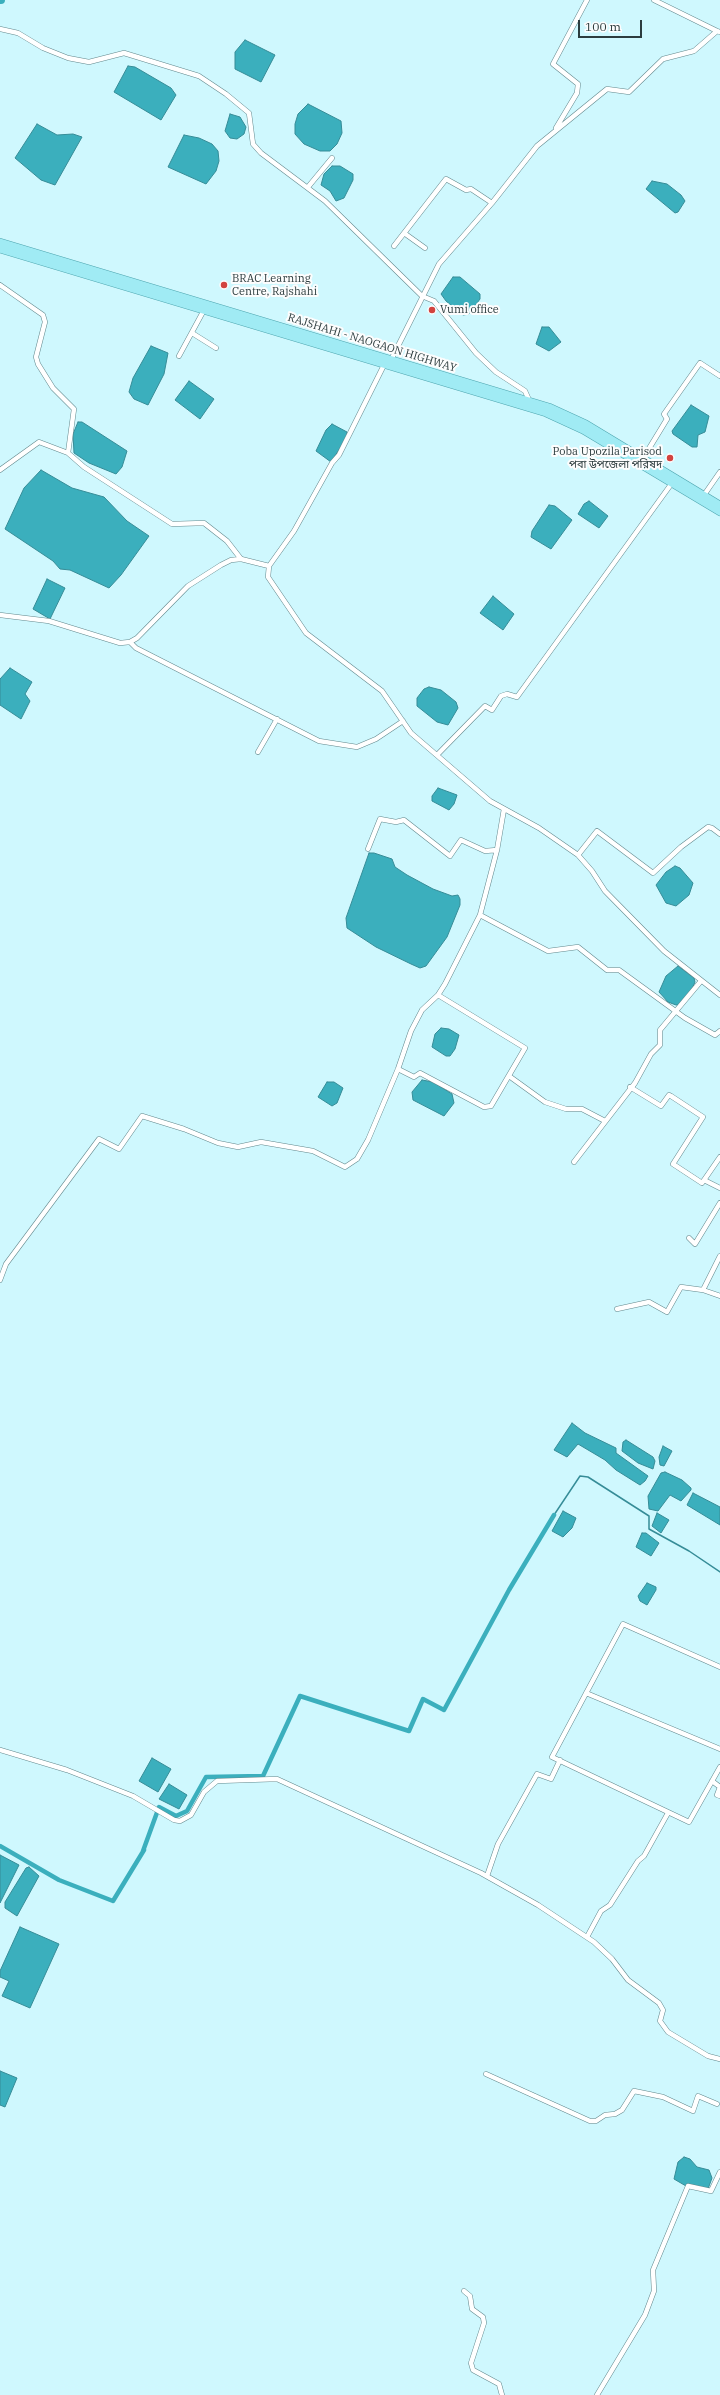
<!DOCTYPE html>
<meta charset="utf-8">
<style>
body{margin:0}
#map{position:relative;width:720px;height:2395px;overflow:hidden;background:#cff8fe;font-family:"IBM Plex Serif",serif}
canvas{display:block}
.scale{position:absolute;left:578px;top:20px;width:64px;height:18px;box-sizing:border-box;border:2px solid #2c3c3e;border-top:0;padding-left:5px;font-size:12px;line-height:14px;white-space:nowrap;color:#2c3c3e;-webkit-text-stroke:3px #fdfdfd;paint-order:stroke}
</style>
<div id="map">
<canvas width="720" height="2395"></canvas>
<div class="scale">100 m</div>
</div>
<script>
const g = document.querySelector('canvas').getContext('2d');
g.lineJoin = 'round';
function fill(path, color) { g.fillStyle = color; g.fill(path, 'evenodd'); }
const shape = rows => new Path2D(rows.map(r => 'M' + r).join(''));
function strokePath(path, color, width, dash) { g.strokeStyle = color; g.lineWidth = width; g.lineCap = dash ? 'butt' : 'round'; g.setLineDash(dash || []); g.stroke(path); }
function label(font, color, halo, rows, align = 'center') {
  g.font = font + ' "IBM Plex Serif","Noto Sans Bengali",serif'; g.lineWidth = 4; g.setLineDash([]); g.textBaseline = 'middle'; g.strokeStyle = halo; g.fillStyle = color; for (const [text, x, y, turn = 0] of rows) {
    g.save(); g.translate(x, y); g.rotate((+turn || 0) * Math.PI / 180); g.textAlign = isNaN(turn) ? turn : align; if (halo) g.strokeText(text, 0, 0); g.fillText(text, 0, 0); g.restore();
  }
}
const water = shape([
 [245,40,275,55,261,82,235,69,235,52,245,40],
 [128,66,135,67,171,88,176,95,161,120,114,92,128,66],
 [308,104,341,121,342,133,337,144,330,151,320,151,304,144,295,134,295,124,298,114,308,104],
 [230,114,240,117,246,127,244,134,237,139,230,138,225,131,230,114],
 [37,124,57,135,73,134,82,137,55,185,41,180,15,158,37,124],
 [184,135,199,138,212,144,218,151,219,161,216,171,206,184,168,167,184,135],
 [332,166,340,166,353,174,353,180,344,198,336,201,330,191,321,185,324,174,332,166],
 [652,181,667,184,681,195,685,201,678,212,675,213,646,189,652,181],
 [453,277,460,277,480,294,480,299,469,314,463,315,446,301,441,294,453,277],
 [542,327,549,327,561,342,549,351,536,344,542,327],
 [151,346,168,353,164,374,148,405,134,399,129,392,133,378,151,346],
 [189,381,214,399,200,419,175,400,189,381],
 [691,405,709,416,705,432,698,435,697,447,692,447,673,434,672,431,691,405],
 [78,422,82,422,127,451,122,467,116,474,89,463,74,453,73,434,78,422],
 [332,424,347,432,346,439,331,462,316,451,326,430,332,424],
 [41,470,72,488,104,497,127,521,149,536,121,575,109,588,70,570,60,569,53,561,5,529,24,488,41,470],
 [589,501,608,516,599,528,578,514,584,504,589,501],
 [549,505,555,506,572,520,551,549,531,537,532,531,549,505],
 [47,579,65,588,50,619,33,609,47,579],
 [493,596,514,614,503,630,480,613,493,596],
 [10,668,32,682,25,694,30,701,21,719,0,705,0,679,10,668],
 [429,687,441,690,456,702,458,708,448,725,437,722,417,706,417,698,424,689,429,687],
 [438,788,457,795,454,804,449,810,432,801,432,796,438,788],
 [369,853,374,853,392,859,395,867,407,875,433,889,452,896,458,895,460,899,460,905,447,937,426,966,420,968,411,964,376,947,347,928,346,918,369,853],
 [675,866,680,868,693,883,689,895,676,906,666,903,656,885,666,872,675,866],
 [678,966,694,978,695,982,691,991,679,1005,676,1005,668,1002,659,992,666,976,678,966],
 [441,1028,449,1029,459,1035,455,1049,450,1056,446,1056,432,1047,435,1034,441,1028],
 [422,1080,433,1082,452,1094,454,1103,444,1116,413,1100,412,1092,422,1080],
 [327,1082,334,1082,343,1088,337,1103,332,1106,318,1097,327,1082],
 [572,1423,585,1433,616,1448,616,1453,648,1476,645,1481,640,1485,616,1470,605,1460,578,1444,567,1457,554,1450,572,1423],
 [626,1440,653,1457,655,1461,653,1469,638,1463,622,1451,623,1442,626,1440],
 [663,1446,672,1451,664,1466,660,1465,659,1457,663,1446],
 [665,1472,682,1480,691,1488,691,1490,681,1501,670,1495,658,1511,649,1509,648,1496,661,1473,665,1472],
 [693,1493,720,1507,720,1525,687,1505,693,1493],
 [563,1511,576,1518,572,1528,563,1537,552,1531,563,1511],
 [657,1513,669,1520,661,1533,652,1526,657,1513],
 [642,1533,646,1533,659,1543,651,1556,636,1547,642,1533],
 [647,1583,656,1587,656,1590,647,1605,640,1601,638,1596,647,1583],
 [152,1758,171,1769,158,1792,139,1781,152,1758],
 [169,1784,187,1795,179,1809,159,1799,169,1784],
 [0,1855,19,1865,0,1903,0,1855],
 [29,1867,39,1876,17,1916,5,1908,5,1902,26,1868,29,1867],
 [20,1927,59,1944,30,2008,2,1996,9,1981,0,1977,0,1971,20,1927],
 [0,2071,17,2078,5,2107,0,2105,0,2071],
 [684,2157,690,2159,697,2167,709,2170,712,2178,708,2189,686,2186,674,2179,678,2162,684,2157]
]);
fill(water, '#3bafbd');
strokePath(water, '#368c97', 1);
strokePath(shape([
 [554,1515,580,1476,588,1477,649,1516,649,1529,689,1551,720,1572]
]), '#368c97', 1.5);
strokePath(shape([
 [0,1846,59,1880,113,1901,144,1850],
 [143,1851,159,1807,176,1816,187,1811,206,1777,263,1776,300,1696,409,1731,423,1699,444,1710,509,1590,554,1515]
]), '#3bafbd', 4.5);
strokePath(shape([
 [0,0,1,0]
]), '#3bafbd', 8);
const minor = shape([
 [654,0,717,31],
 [0,29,18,33,43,48,68,58,89,62,124,53,199,76,226,94,249,113,253,144,261,153,325,201,422,296,434,301,476,353,496,372,525,391,529,400],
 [556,128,577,93,578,84,553,64,587,0],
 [308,187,332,158],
 [404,233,425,248],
 [394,246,446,179,466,190,471,189,492,203],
 [0,285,43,315,45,322,36,357,38,364,53,388,74,409,68,453,84,467,172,524,204,523,227,541,241,559],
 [192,333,216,348],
 [179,356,204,310],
 [391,360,439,264,492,203,537,146,607,89,629,92,663,59,694,51,717,31,720,32],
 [384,365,339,455,332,463,294,531,269,566,268,577,306,633,382,691,411,733,490,801,539,828,578,855,592,871,605,891,664,951,720,995],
 [642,460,667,419,664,414,700,363,720,376],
 [0,470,39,442,68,453],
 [704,495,720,472],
 [0,615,49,621,120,643,130,642,137,638,188,586,221,565,231,560,241,559,269,566],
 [130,642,136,648,319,741,357,747,376,739,403,721],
 [258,752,277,719],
 [437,755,485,706,492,710,501,696,507,694,517,697,672,483],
 [368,849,380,819,396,822,404,820,450,856,461,840,485,851,497,850],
 [578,855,597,831,653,873,681,847,708,827,712,828,720,834],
 [480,915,548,951,578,947,607,970,619,970,685,1018,715,1035,720,1031],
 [398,1069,414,1077,420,1073,484,1107,491,1106,525,1048,438,995],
 [509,1076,545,1102,566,1109,582,1109,605,1121],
 [630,1087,661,1106,669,1095,671,1096,703,1117,673,1164,702,1183,720,1157],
 [574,1162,635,1083,651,1054,660,1045,660,1030,701,981],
 [704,1180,720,1188],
 [689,1238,695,1244,720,1203],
 [720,1256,703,1290,720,1296],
 [0,1280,6,1264,99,1139,119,1149,142,1116,184,1129,218,1143,238,1147,261,1142,313,1151,345,1167,357,1159,368,1140,398,1069,411,1031,422,1010,438,995,445,984,480,915,497,850,504,809],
 [617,1309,649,1302,667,1312,681,1287,703,1290],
 [720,1667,623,1624,552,1757,689,1822,720,1767],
 [586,1693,720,1749],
 [0,1750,67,1770,133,1796,174,1820,180,1821,191,1815,204,1792,217,1781,277,1779,481,1873,538,1905,594,1942,612,1959,628,1980,659,2003,663,2010,660,2021,668,2032,708,2056,720,2059],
 [712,1781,720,1787,717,1795,720,1796],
 [487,1876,498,1844,537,1774,551,1779,560,1760],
 [587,1937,601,1911,610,1905,638,1861,644,1856,668,1813],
 [486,2074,590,2121,596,2121,605,2115,615,2114,622,2110,634,2091,663,2097,693,2111,698,2096,717,2104],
 [464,2291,470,2296,472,2309,483,2317,484,2323,471,2363,473,2370,499,2384,502,2395],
 [597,2395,645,2315,654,2291,653,2270,688,2186,711,2191,720,2172]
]);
const primary = shape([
 [0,242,549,407,586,424,720,505],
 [0,249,546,413,583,430,720,512]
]);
strokePath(minor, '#62888d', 5.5);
strokePath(primary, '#4ea5af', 8);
strokePath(minor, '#fff', 4.5);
strokePath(primary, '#a0ebf4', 7);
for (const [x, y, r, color] of [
 [224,285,4,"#d2433f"],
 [432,310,4,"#d2433f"],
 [670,458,4,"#d2433f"]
]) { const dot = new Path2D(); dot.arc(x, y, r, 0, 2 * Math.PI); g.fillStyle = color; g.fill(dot); strokePath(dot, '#fdfdfd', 1.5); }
label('11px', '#2c3c3e', '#fdfdfd', [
 ["BRAC Learning",232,279],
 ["Centre, Rajshahi",232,292],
 ["Vumi office",440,310],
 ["Poba Upozila Parisod",662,452,"right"],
 ["পবা উপজেলা পরিষদ",662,465,"right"]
], 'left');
label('11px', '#2c3c3e', '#fdfdfd', [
 ["RAJSHAHI - NAOGAON HIGHWAY",372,343,17]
]);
</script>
